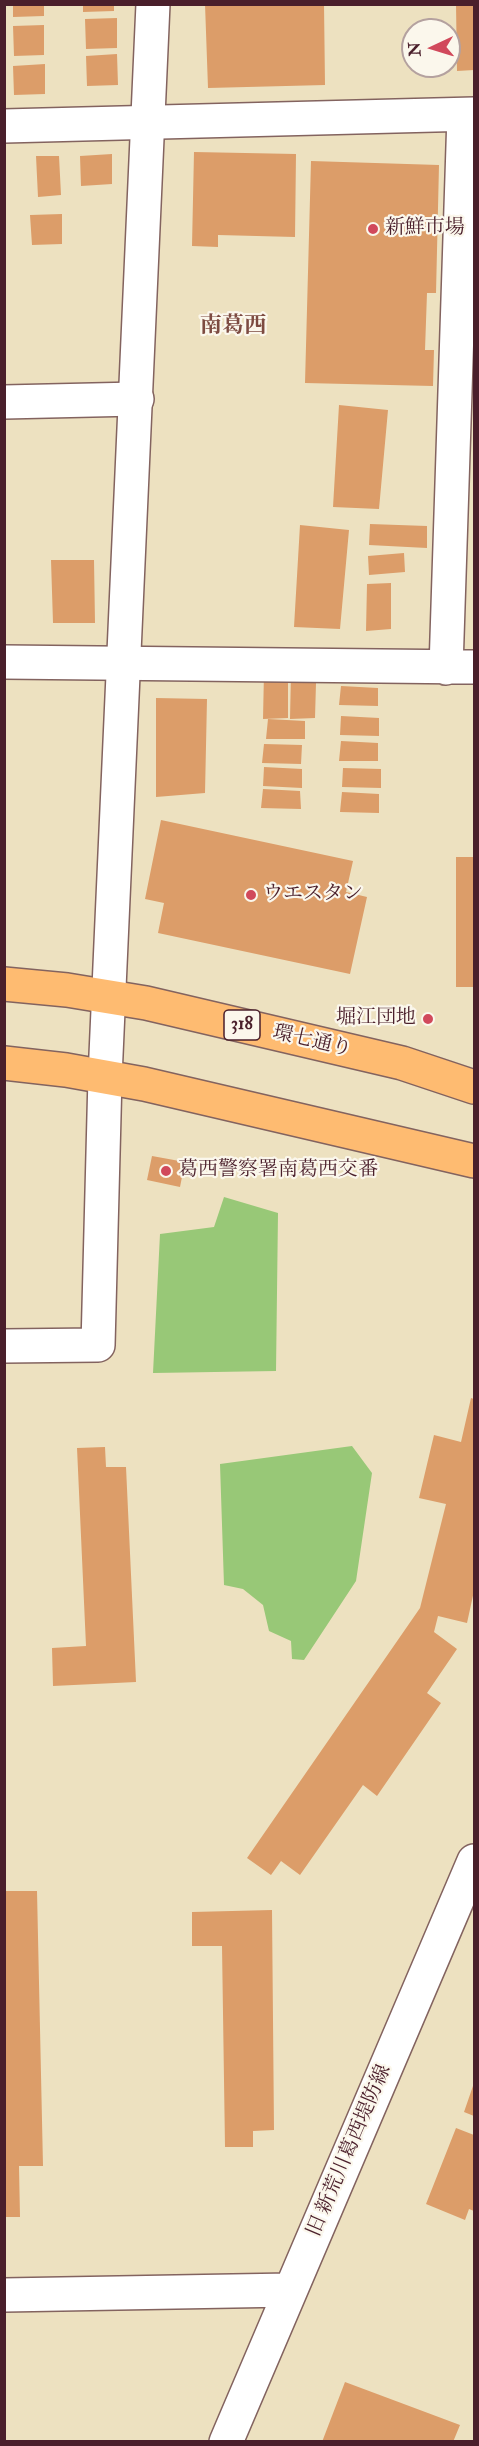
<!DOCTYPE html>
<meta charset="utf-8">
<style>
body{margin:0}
#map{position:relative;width:479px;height:2446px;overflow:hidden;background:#ede1c0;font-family:"IM FELL Double Pica",serif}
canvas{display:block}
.frame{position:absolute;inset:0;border:6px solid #4a1f2b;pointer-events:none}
.north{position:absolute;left:401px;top:18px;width:60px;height:60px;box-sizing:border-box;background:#fbf7ec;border:2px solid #b4a19f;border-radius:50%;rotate:266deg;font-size:16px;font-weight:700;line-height:24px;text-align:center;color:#4a1f2b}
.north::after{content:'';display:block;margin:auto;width:21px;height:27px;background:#d1495b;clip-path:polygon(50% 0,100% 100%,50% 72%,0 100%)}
</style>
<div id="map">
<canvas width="479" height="2446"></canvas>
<div class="frame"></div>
<div class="north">N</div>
</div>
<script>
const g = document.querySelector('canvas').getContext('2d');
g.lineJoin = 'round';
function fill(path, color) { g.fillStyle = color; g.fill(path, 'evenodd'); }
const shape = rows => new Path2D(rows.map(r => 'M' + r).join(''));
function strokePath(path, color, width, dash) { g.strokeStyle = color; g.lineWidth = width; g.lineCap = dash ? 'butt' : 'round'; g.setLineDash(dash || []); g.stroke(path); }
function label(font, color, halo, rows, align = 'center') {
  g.font = font + ' "IM FELL Double Pica","Noto Serif JP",serif'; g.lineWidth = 4.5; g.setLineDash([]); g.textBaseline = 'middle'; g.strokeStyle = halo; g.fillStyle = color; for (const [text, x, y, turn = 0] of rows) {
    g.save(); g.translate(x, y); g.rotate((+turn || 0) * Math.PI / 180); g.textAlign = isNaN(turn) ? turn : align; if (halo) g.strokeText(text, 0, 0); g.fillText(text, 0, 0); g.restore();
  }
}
fill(shape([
 [224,1197,278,1213,276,1371,153,1373,160,1234,214,1227],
 [352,1446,372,1473,356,1581,304,1660,292,1659,291,1641,269,1631,263,1605,243,1589,224,1585,220,1464]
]), '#98c877');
fill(shape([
 [13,4,44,4,44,16,13,17],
 [83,4,114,4,114,11,83,12],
 [205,4,324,4,325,85,208,88],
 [456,4,474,4,474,70,457,71],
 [117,18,117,48,86,49,85,19],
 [44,25,44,55,14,56,13,26],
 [117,54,118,85,87,86,86,56],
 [45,64,45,94,14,95,13,66],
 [194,152,296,154,295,237,218,235,218,247,192,246],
 [112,154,112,184,81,186,80,156],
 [36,156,59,156,61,195,38,197],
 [311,161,439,165,436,293,427,293,425,350,434,350,433,386,305,383],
 [62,214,62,244,32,245,30,215],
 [339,405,388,410,379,509,333,507],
 [370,524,427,526,427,548,369,545],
 [300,525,349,530,340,629,294,627],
 [404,553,405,572,369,575,368,556],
 [51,560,94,560,95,623,53,623],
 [391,583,391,629,366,631,367,584],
 [288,671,288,718,263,719,264,672],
 [291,673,316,683,315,718,290,719],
 [341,686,378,688,378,706,339,705],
 [156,698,207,699,205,793,156,797],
 [341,716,379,718,379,736,340,735],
 [268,719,305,721,305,739,266,739],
 [341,741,378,743,378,761,339,761],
 [264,744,302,745,301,764,262,763],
 [264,767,302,769,302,788,263,786],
 [343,768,381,769,381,788,342,787],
 [263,789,300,791,301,809,261,808],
 [342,792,379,794,379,813,340,812],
 [161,820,353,861,346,892,367,897,350,974,158,933,164,903,145,899],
 [456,857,474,857,474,987,456,987],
 [152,1156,185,1162,180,1187,147,1180],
 [471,1398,474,1399,474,1591,467,1623,438,1616,434,1632,457,1649,427,1693,441,1703,377,1796,363,1785,300,1875,281,1861,271,1875,247,1858,420,1608,446,1504,419,1498,434,1435,461,1442],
 [105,1447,106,1467,126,1467,136,1682,53,1686,52,1648,86,1646,77,1448],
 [4,1891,37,1891,43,2166,19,2166,20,2217,4,2217],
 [272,1910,274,2130,253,2131,253,2147,225,2147,222,1946,192,1946,192,1912],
 [474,2083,474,2116,464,2112],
 [456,2128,474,2135,474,2211,469,2209,465,2220,426,2204],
 [345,2382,460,2425,453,2442,322,2442]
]), '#dc9d69');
const minor = shape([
 [4,126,474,114],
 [4,402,137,399],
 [4,662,474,667],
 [446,668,464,115],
 [4,1346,98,1345,105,1077]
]);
const tertiary = shape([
 [105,1077,153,4],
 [4,2295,290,2290],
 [226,2442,474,1861]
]);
const primary = shape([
 [4,984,67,990,146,1003,402,1063,474,1087],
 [4,1063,66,1070,144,1084,474,1161]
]);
strokePath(minor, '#83635f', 36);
strokePath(tertiary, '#83635f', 36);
strokePath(primary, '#83635f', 36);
strokePath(minor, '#fff', 33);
strokePath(tertiary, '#fff', 33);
strokePath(primary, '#febb71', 33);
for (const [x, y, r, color] of [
 [373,229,6,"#d1495b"],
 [251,895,6,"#d1495b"],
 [428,1019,6,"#d1495b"],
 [166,1171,6,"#d1495b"]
]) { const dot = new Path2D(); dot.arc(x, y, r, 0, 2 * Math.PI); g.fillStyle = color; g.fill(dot); strokePath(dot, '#fbf7ec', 2); }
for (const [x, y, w] of [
 [242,1025,36]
]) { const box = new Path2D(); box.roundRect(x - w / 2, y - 15, w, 30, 4.5); g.fillStyle = '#fbf7ec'; g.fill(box); strokePath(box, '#4a1f2b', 1.5); }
label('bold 18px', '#4a1f2b', null, [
 ["318",242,1025]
]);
label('20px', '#4a1f2b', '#fbf7ec', [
 ["新鮮市場",385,229],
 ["ウエスタン",263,895],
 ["堀江団地",416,1019,"right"],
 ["葛西警察署南葛西交番",178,1171]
], 'left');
label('20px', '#4a1f2b', '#fbf7ec', [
 ["環七通り",312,1042,13],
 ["旧 新荒川葛西堤防線",350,2151,-67]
]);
label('bold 22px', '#7d4b41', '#fbf7ec', [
 ["南葛西",233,327]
]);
</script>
